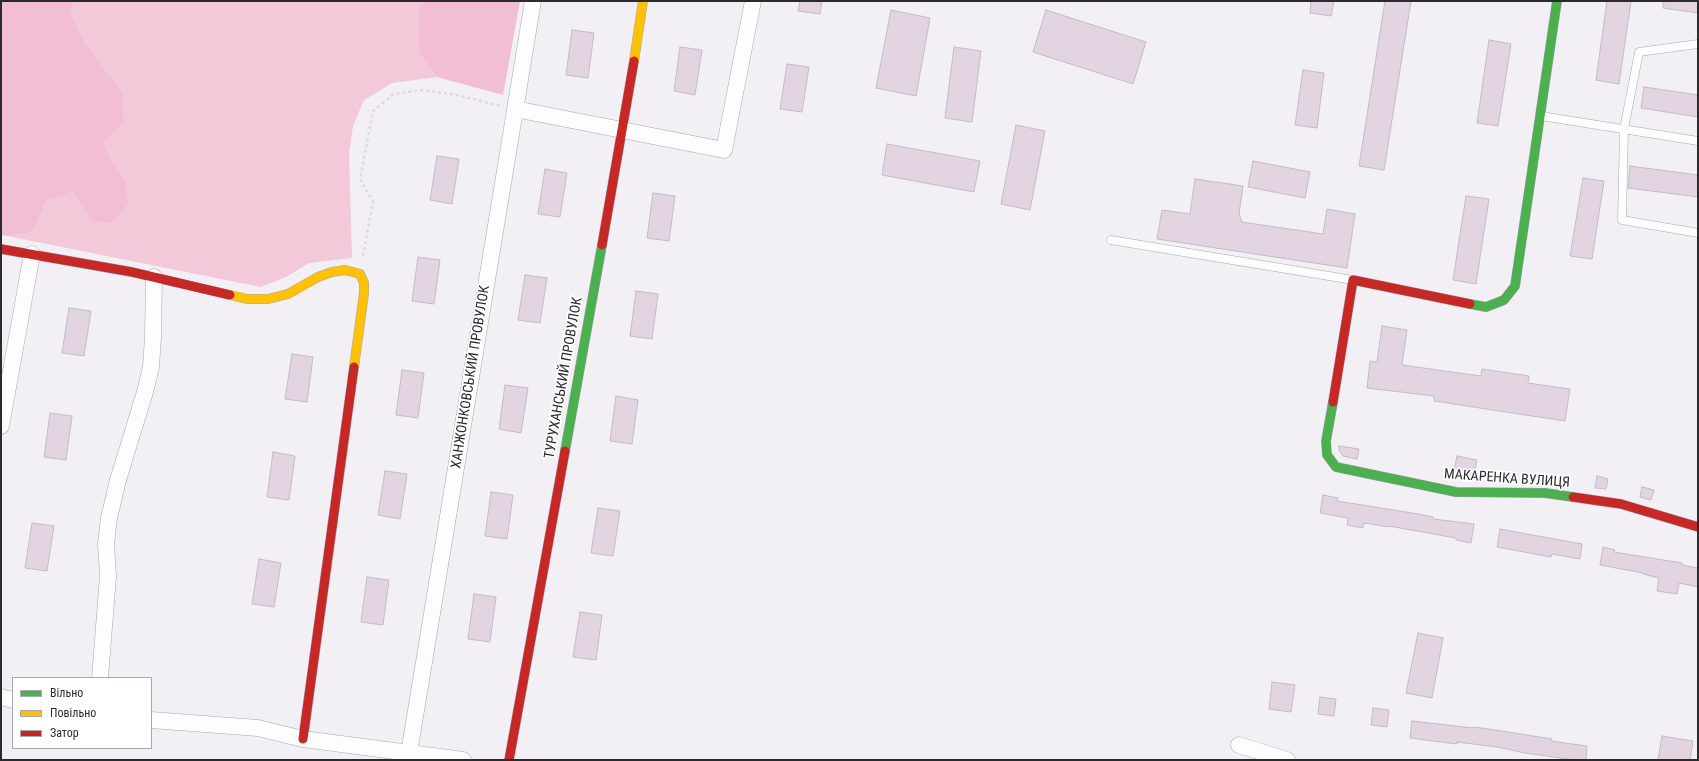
<!DOCTYPE html>
<meta charset="utf-8">
<style>
body{margin:0}
#map{position:relative;width:1699px;height:761px;overflow:hidden;background:#f3f0f5;font-family:"Roboto Condensed",sans-serif}
canvas{display:block}
.frame{position:absolute;inset:0;border:2px solid #2c2a2d;pointer-events:none}
.legend{position:absolute;left:12px;top:677px;width:140px;height:72px;box-sizing:border-box;background:#fff;border:1px solid #abaaab;margin:0;padding:5px 7px;list-style:none;font-size:12px;color:#2c2a2d}
.legend li{display:flex;align-items:center;gap:8px;height:20px}
.legend b{width:20px;border:1px solid #abaaab}
</style>
<div id="map">
<canvas width="1699" height="761"></canvas>
<div class="frame"></div>
<ul class="legend">
<li><b style="height:5px;background:#4caf50"></b>Вільно</li>
<li><b style="height:5px;background:#ffc107"></b>Повільно</li>
<li><b style="height:5px;background:#c62828"></b>Затор</li>
</ul>
</div>
<script>
const g = document.querySelector('canvas').getContext('2d');
g.lineJoin = 'round';
function fill(path, color) { g.fillStyle = color; g.fill(path, 'evenodd'); }
const shape = rows => new Path2D(rows.map(r => 'M' + r).join(''));
function strokePath(path, color, width, dash) { g.strokeStyle = color; g.lineWidth = width; g.lineCap = dash ? 'butt' : 'round'; g.setLineDash(dash || []); g.stroke(path); }
function label(font, color, halo, rows, align = 'center') {
  g.font = font + ' "Roboto Condensed",sans-serif'; g.lineWidth = 3.5; g.setLineDash([]); g.textBaseline = 'middle'; g.strokeStyle = halo; g.fillStyle = color; for (const [text, x, y, turn = 0] of rows) {
    g.save(); g.translate(x, y); g.rotate((+turn || 0) * Math.PI / 180); g.textAlign = isNaN(turn) ? turn : align; if (halo) g.strokeText(text, 0, 0); g.fillText(text, 0, 0); g.restore();
  }
}
fill(shape([
 [74,1,422,1,419,7,419,53,437,77,392,83,364,100,353,126,349,153,352,258,309,263,286,277,261,287,7,236,33,232,47,200,72,192,91,221,111,224,111,159,104,142,124,123,123,93,85,43,71,14]
]), '#f3c8d9');
fill(shape([
 [1,1,74,1,71,14,85,43,123,93,124,123,104,142,111,159,125,181,128,204,111,224,91,221,72,192,47,200,33,232,7,236,1,235],
 [422,1,520,1,503,95,437,77,419,53,419,7]
]), '#f1bed3');
const building = shape([
 [800,1,822,1,820,14,798,11,800,1],
 [1311,1,1334,1,1331,16,1310,13,1311,1],
 [1385,1,1411,1,1384,170,1359,166,1385,1],
 [1607,1,1631,1,1619,84,1596,80,1607,1],
 [1663,1,1698,1,1698,13,1663,8,1663,1],
 [891,10,930,18,916,96,876,88,891,10],
 [1046,10,1146,42,1133,84,1033,52,1046,10],
 [572,30,594,33,588,78,566,75,572,30],
 [1489,40,1511,44,1498,126,1477,123,1489,40],
 [680,47,702,50,695,95,674,91,680,47],
 [954,47,981,51,972,122,945,118,954,47],
 [787,64,809,67,802,112,780,109,787,64],
 [1303,70,1324,73,1317,128,1295,125,1303,70],
 [1644,87,1698,95,1698,117,1641,108,1644,87],
 [1016,125,1045,131,1030,210,1001,204,1016,125],
 [887,144,980,161,974,192,882,175,887,144],
 [437,156,459,159,452,204,430,200,437,156],
 [1253,161,1310,172,1305,198,1248,187,1253,161],
 [1630,166,1698,175,1698,197,1628,188,1630,166],
 [545,169,567,173,560,217,538,214,545,169],
 [1583,178,1604,181,1592,259,1570,256,1583,178],
 [1195,179,1243,186,1239,214,1242,222,1323,234,1327,209,1355,214,1347,268,1157,239,1162,210,1190,214,1195,179],
 [653,193,675,196,669,241,647,238,653,193],
 [1466,196,1489,199,1476,284,1453,280,1466,196],
 [418,257,440,260,434,304,412,301,418,257],
 [525,275,547,278,540,323,518,320,525,275],
 [636,291,658,294,652,339,630,336,636,291],
 [69,308,91,311,84,356,62,353,69,308],
 [1382,326,1407,330,1402,365,1481,376,1482,369,1529,376,1528,383,1570,389,1565,421,1434,401,1434,396,1367,388,1370,361,1377,362,1382,326],
 [292,354,313,357,307,402,285,399,292,354],
 [402,370,424,373,418,418,396,415,402,370],
 [505,385,528,388,521,433,499,429,505,385],
 [616,396,638,400,632,444,610,441,616,396],
 [50,413,72,416,66,460,44,457,50,413],
 [1339,446,1359,449,1357,459,1343,456,1339,450,1339,446],
 [273,452,295,456,289,500,267,497,273,452],
 [1457,456,1477,460,1474,475,1454,471,1457,456],
 [385,471,407,474,400,519,378,515,385,471],
 [1597,476,1608,479,1606,489,1595,488,1597,476],
 [1642,487,1654,490,1651,500,1640,497,1642,487],
 [491,492,513,495,507,539,485,536,491,492],
 [1323,495,1338,498,1337,501,1412,513,1433,517,1433,519,1474,524,1471,543,1456,540,1456,538,1389,526,1389,527,1364,523,1363,528,1347,525,1348,518,1320,513,1323,495],
 [598,508,620,511,613,556,591,553,598,508],
 [32,523,54,526,47,571,25,568,32,523],
 [1500,529,1582,544,1580,559,1552,554,1551,557,1497,547,1500,529],
 [1603,547,1615,550,1614,552,1682,563,1682,565,1698,568,1698,587,1679,583,1677,594,1657,591,1659,578,1643,574,1643,573,1600,565,1603,547],
 [259,559,281,563,274,607,252,604,259,559],
 [367,577,389,580,383,625,361,622,367,577],
 [474,594,496,597,490,642,468,639,474,594],
 [580,612,602,615,596,660,573,657,580,612],
 [1418,633,1443,638,1432,698,1406,693,1418,633],
 [1272,682,1295,685,1291,712,1269,709,1272,682],
 [1320,697,1336,699,1334,716,1318,714,1320,697],
 [1373,708,1389,710,1387,727,1371,725,1373,708],
 [1412,721,1473,728,1473,727,1489,729,1552,739,1551,741,1587,746,1586,760,1575,760,1525,753,1497,747,1457,742,1457,744,1410,738,1412,721],
 [1662,736,1693,741,1690,760,1658,760,1662,736]
]);
fill(building, '#e3d4e2');
strokePath(building, '#c0bdc1', 1);
const lane = shape([
 [1698,44,1639,52,1624,129,1622,220,1698,233],
 [1541,116,1698,141],
 [1111,240,1353,280]
]);
const street = shape([
 [515,109,724,150,753,1],
 [1,426,32,254],
 [100,678,108,576,106,544,109,518,118,480,145,392,151,367,153,337,154,277],
 [1,697,13,700],
 [151,720,258,728,303,739,463,760],
 [1239,745,1287,760],
 [409,753,533,1]
]);
const fast = shape([
 [1470,304,1486,307,1504,300,1515,286,1557,1],
 [1333,402,1326,441,1327,455,1336,467,1456,492,1545,493,1573,497],
 [565,451,602,245]
]);
const slow = shape([
 [634,61,643,1],
 [230,295,247,299,268,299,288,294,318,277,332,272,345,270,360,274,364,283,364,293,354,367]
]);
const jam = shape([
 [602,245,634,61],
 [1,249,132,272,230,295],
 [1333,402,1353,280,1470,304],
 [1573,497,1621,504,1698,527],
 [303,739,354,367],
 [509,760,565,451]
]);
strokePath(lane, '#a9a7ab', 9);
strokePath(street, '#a9a7ab', 17);
strokePath(fast, '#a9a7ab', 10);
strokePath(slow, '#a9a7ab', 10);
strokePath(jam, '#a9a7ab', 10);
strokePath(shape([
 [363,256,373,202,360,179,373,111,394,94,422,90,457,95,501,106]
]), '#dbdadc', 2.5, [3, 3]);
strokePath(lane, '#fdfdfe', 8);
strokePath(street, '#fdfdfe', 16);
strokePath(fast, '#4caf50', 9);
strokePath(slow, '#ffc107', 9);
strokePath(jam, '#c62828', 9);
label('14px', '#2c2a2d', '#fff', [
 ["ХАНЖОНКОВСЬКИЙ ПРОВУЛОК",471,377,-81],
 ["ТУРУХАНСЬКИЙ ПРОВУЛОК",564,378,-80],
 ["МАКАРЕНКА ВУЛИЦЯ",1507,479,4]
]);
</script>
